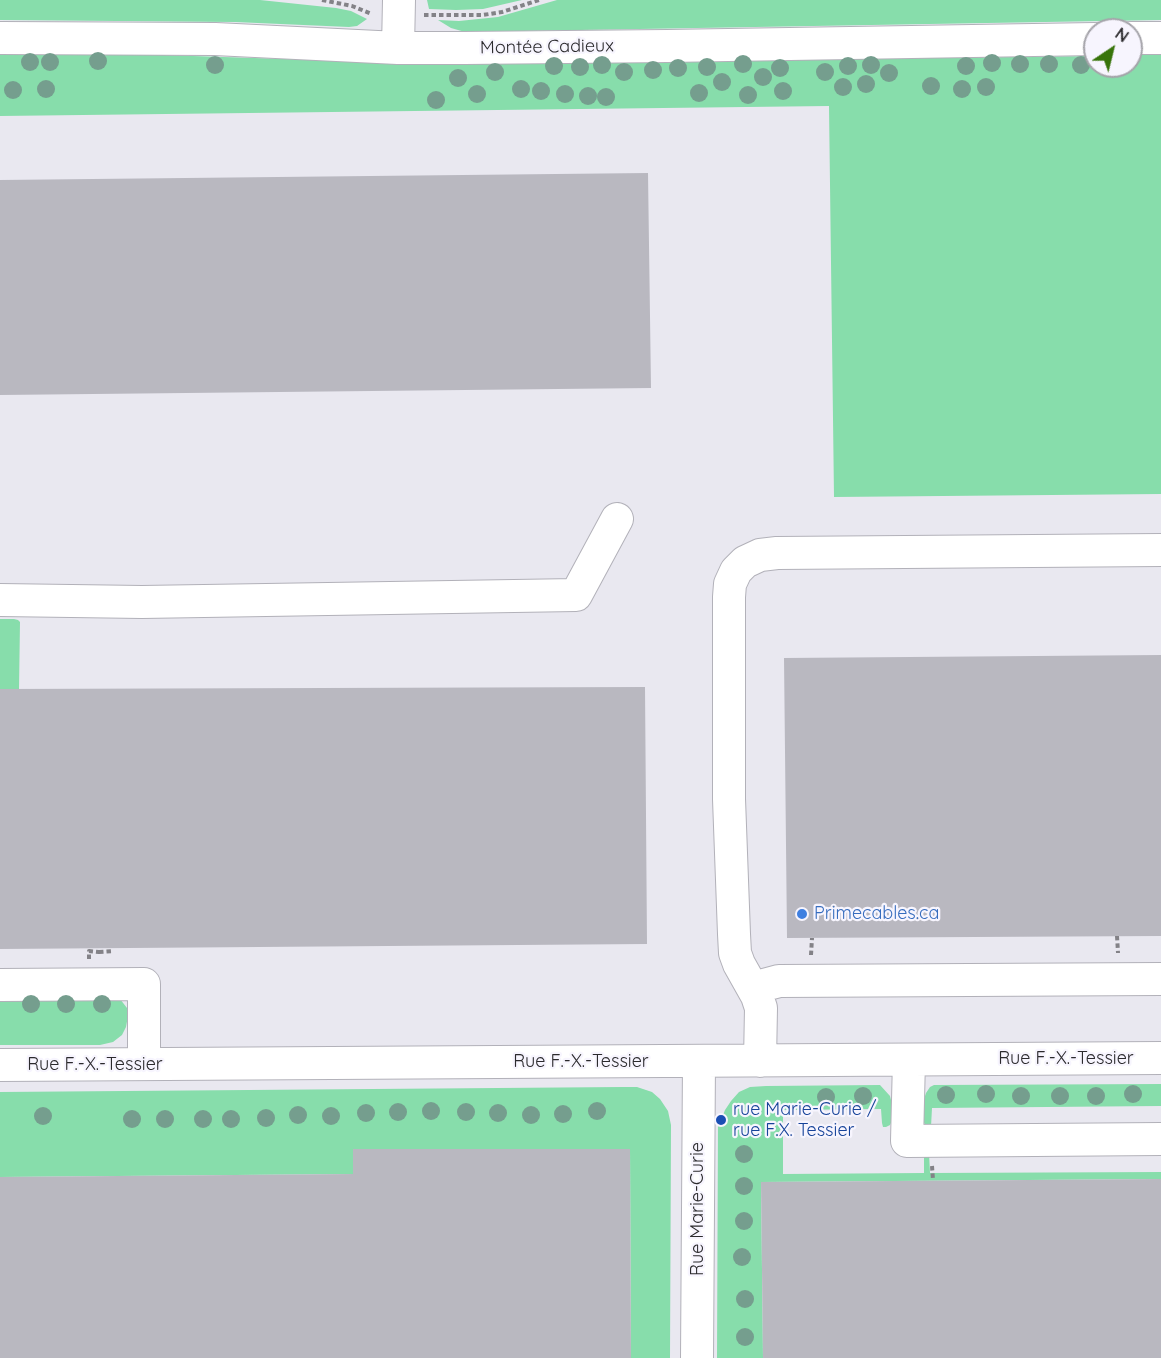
<!DOCTYPE html>
<meta charset="utf-8">
<style>
body{margin:0}
#map{position:relative;width:1161px;height:1358px;overflow:hidden;background:#e9e8f0;font-family:Quicksand,sans-serif}
canvas{display:block}
.north{position:absolute;left:1083px;top:18px;width:60px;height:60px;box-sizing:border-box;background:#f7f5fe;border:2px solid #a5a4aa;border-radius:50%;rotate:35deg;font-size:16px;font-weight:700;line-height:24px;text-align:center;color:#2b2a2d}
.north::after{content:'';display:block;margin:auto;width:21px;height:27px;background:#38740b;clip-path:polygon(50% 0,100% 100%,50% 72%,0 100%)}
</style>
<div id="map">
<canvas width="1161" height="1358"></canvas>
<div class="north">N</div>
</div>
<script>
const g = document.querySelector('canvas').getContext('2d');
g.lineJoin = 'round';
function fill(path, color) { g.fillStyle = color; g.fill(path, 'evenodd'); }
const shape = rows => new Path2D(rows.map(r => 'M' + r).join(''));
function strokePath(path, color, width, dash) { g.strokeStyle = color; g.lineWidth = width; g.lineCap = dash ? 'butt' : 'round'; g.setLineDash(dash || []); g.stroke(path); }
function label(font, color, halo, rows, align = 'center') {
  g.font = font + ' Quicksand,sans-serif'; g.lineWidth = 4.5; g.setLineDash([]); g.textBaseline = 'middle'; g.strokeStyle = halo; g.fillStyle = color; for (const [text, x, y, turn = 0] of rows) {
    g.save(); g.translate(x, y); g.rotate((+turn || 0) * Math.PI / 180); g.textAlign = isNaN(turn) ? turn : align; if (halo) g.strokeText(text, 0, 0); g.fillText(text, 0, 0); g.restore();
  }
}
fill(shape([
 [0,0,260,0,336,8,351,11,367,19,357,26,349,27,235,22,0,20],
 [427,0,522,0,483,9,456,10,429,9],
 [557,0,1161,0,1161,20,465,32,451,28,438,20,459,21,498,17],
 [0,54,132,54,437,64,1095,56,1095,66,1131,66,1131,55,1161,55,1161,494,834,497,829,106,0,116],
 [0,619,14,619,18,620,20,622,19,689,0,689],
 [0,998,120,999,127,1008,128,1016,126,1027,122,1035,113,1042,100,1045,0,1045],
 [1161,1084,1161,1106,932,1108,931,1127,929,1128,925,1125,923,1120,923,1102,926,1093,930,1087,934,1085],
 [880,1085,890,1096,891,1100,892,1121,890,1125,886,1127,883,1127,882,1123,881,1109,783,1110,783,1174,924,1173,924,1154,929,1153,930,1173,1161,1172,1161,1179,761,1182,763,1358,717,1358,718,1121,721,1120,725,1110,731,1101,739,1092,750,1087,766,1086],
 [622,1087,637,1087,652,1092,660,1099,668,1111,671,1125,670,1358,631,1358,630,1149,353,1149,353,1174,0,1177,0,1092]
]), '#87ddab');
fill(shape([
 [648,173,651,388,0,395,0,180],
 [1161,655,1161,936,787,938,784,658],
 [645,687,647,944,0,949,0,689],
 [353,1149,630,1149,631,1358,0,1358,0,1177,353,1174],
 [1161,1179,1161,1358,763,1358,761,1182]
]), '#b9b8c0');
const minor = shape([
 [0,38,215,39,398,48,464,48,667,46,1095,39],
 [1131,38,1161,38],
 [398,48,399,0],
 [0,600,142,602,576,595,617,519],
 [0,985,144,984,144,1064],
 [753,988,779,981,1161,979],
 [909,1060,907,1141,1161,1139],
 [760,1061,761,1008,757,996,739,964,735,953,734,934,729,799,729,597,730,584,736,571,745,562,760,555,777,553,1161,550],
 [0,1065,1161,1058],
 [697,1358,699,1061]
]);
strokePath(minor, '#b2b1b9', 34);
strokePath(shape([
 [322,0,352,6,372,14],
 [424,15,483,15,502,12,539,0],
 [1117,936,1118,953],
 [99,952,113,951],
 [811,955,812,938],
 [89,959,89,951,99,952,99,949],
 [932,1166,933,1180]
]), '#838287', 4, [4.5, 3]);
strokePath(minor, '#fff', 32);
g.fillStyle = '#759e8e';
for (const [x, y] of [
 [98,61],
 [30,62],
 [50,62],
 [992,63],
 [743,64],
 [1020,64],
 [1049,64],
 [215,65],
 [602,65],
 [871,65],
 [1081,65],
 [554,66],
 [848,66],
 [966,66],
 [580,67],
 [707,67],
 [678,68],
 [780,68],
 [653,70],
 [495,72],
 [624,72],
 [825,72],
 [889,73],
 [763,77],
 [458,78],
 [722,82],
 [866,84],
 [931,86],
 [843,87],
 [986,87],
 [46,89],
 [521,89],
 [962,89],
 [13,90],
 [541,91],
 [783,91],
 [699,93],
 [477,94],
 [565,94],
 [748,95],
 [588,96],
 [606,97],
 [436,100],
 [31,1004],
 [66,1004],
 [102,1004],
 [986,1094],
 [1133,1094],
 [946,1095],
 [863,1096],
 [1021,1096],
 [1060,1096],
 [1096,1096],
 [826,1097],
 [431,1111],
 [597,1111],
 [398,1112],
 [466,1112],
 [366,1113],
 [498,1113],
 [563,1114],
 [298,1115],
 [531,1115],
 [43,1116],
 [331,1116],
 [266,1118],
 [132,1119],
 [165,1119],
 [203,1119],
 [231,1119],
 [744,1154],
 [744,1186],
 [744,1221],
 [742,1257],
 [745,1299],
 [745,1337]
]) { g.beginPath(); g.arc(x, y, 9, 0, 2 * Math.PI); g.fill(); }
for (const [x, y, r, color] of [
 [802,914,6,"#3f7fe0"],
 [721,1120,6,"#1a4fb4"]
]) { const dot = new Path2D(); dot.arc(x, y, r, 0, 2 * Math.PI); g.fillStyle = color; g.fill(dot); strokePath(dot, '#f7f5fe', 2); }
label('18px', '#2b2a2d', '#f7f5fe', [
 ["Montée Cadieux",547,47,-1],
 ["Rue F.-X.-Tessier",1066,1059],
 ["Rue F.-X.-Tessier",581,1062],
 ["Rue F.-X.-Tessier",95,1065],
 ["Rue Marie-Curie",698,1209,-90]
]);
label('18px', '#366cbe', '#f7f5fe', [
 ["Primecables.ca",814,914]
], 'left');
label('18px', '#164399', '#f7f5fe', [
 ["rue Marie-Curie /",733,1110],
 ["rue F.X. Tessier",733,1131]
], 'left');
</script>
